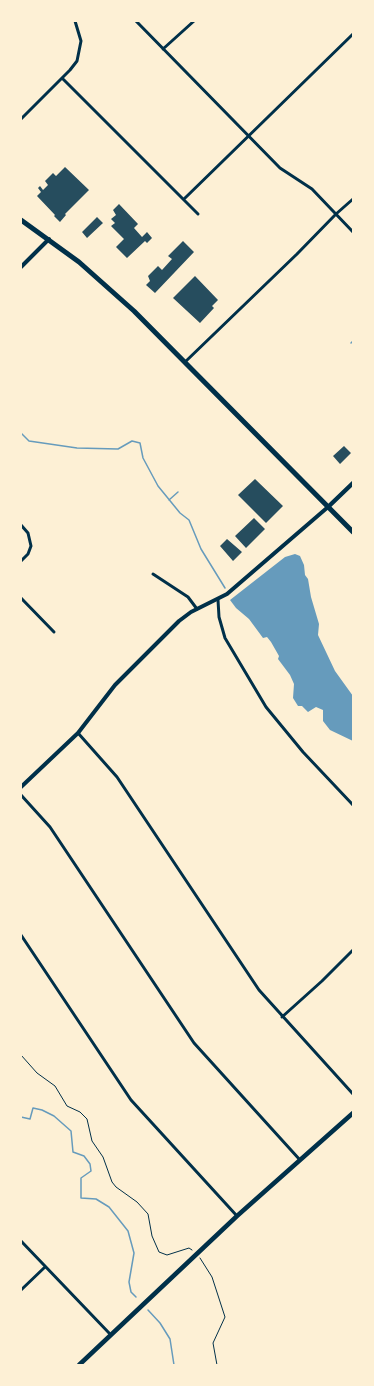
<!DOCTYPE html>
<style>
body{margin:0}
#map{position:relative;width:374px;height:1386px;overflow:hidden;background:#fdf0d5;font-family:"Open Sans",sans-serif}
canvas{display:block}
.frame{position:absolute;inset:0;border:22px solid #fdf0d5;pointer-events:none}
</style>
<div id="map">
<canvas width="374" height="1386"></canvas>
<div class="frame"></div>
</div>
<script>
const g = document.querySelector('canvas').getContext('2d');
g.lineJoin = 'round';
function fill(path, color) { g.fillStyle = color; g.fill(path, 'evenodd'); }
const shape = rows => new Path2D(rows.map(r => 'M' + r).join(''));
function strokePath(path, color, width, dash) { g.strokeStyle = color; g.lineWidth = width; g.lineCap = dash ? 'butt' : 'round'; g.setLineDash(dash || []); g.stroke(path); }
fill(shape([
 [295,554,300,556,304,565,305,575,308,579,311,597,319,624,318,635,335,671,353,696,353,741,330,730,323,721,323,710,316,707,308,712,302,706,298,706,293,698,294,684,290,675,278,659,279,656,271,642,267,637,263,638,249,619,236,608,230,600,285,557]
]), '#669bbc');
strokePath(shape([
 [351,343,353,341],
 [21,433,29,441,77,448,118,449,132,441,140,443,143,458,158,486,180,513,189,520,201,549,225,588],
 [169,500,178,492],
 [21,1117,30,1119,33,1108,42,1110,54,1116,71,1131,73,1152,84,1156,90,1164,91,1171,81,1178,81,1198,96,1199,109,1207,128,1231,134,1253,129,1282,131,1292,136,1297],
 [148,1310,160,1323,170,1339,174,1365]
]), '#669bbc', 1.5);
fill(shape([
 [65,167,89,190,65,214,66,215,60,222,54,216,55,215,37,196,41,192,38,188,40,186,43,190,48,185,45,181,53,173,56,176],
 [119,204,138,224,134,228,142,237,147,232,152,238,147,243,145,241,127,258,116,247,124,239,111,226,115,223,111,219,116,215,113,210],
 [97,217,103,223,87,238,82,232],
 [183,241,194,252,155,293,146,285,150,281,148,276,158,266,162,270,172,259,168,256],
 [195,276,218,300,212,306,214,308,200,323,173,298],
 [344,446,351,453,340,464,333,456],
 [255,479,283,506,266,523,238,495],
 [254,518,265,529,246,548,235,536],
 [227,539,242,552,233,561,220,546]
]), '#264d5e');
strokePath(shape([
 [21,1055,37,1073,55,1086,67,1106,80,1112,87,1119,92,1141,103,1157,112,1182,116,1187,137,1202,148,1214,152,1236,159,1252,167,1255,189,1248,192,1250],
 [200,1258,212,1277,225,1317,213,1343,217,1365]
]), '#003049', 1);
strokePath(shape([
 [136,21,280,168,312,189,353,232],
 [163,49,194,21],
 [62,78,198,214],
 [21,119,70,70,77,61,81,41,75,21],
 [184,199,353,34],
 [185,362,297,254,336,214,353,199],
 [21,525,28,533,31,546,28,554,21,561],
 [153,574,188,597,197,609],
 [21,598,54,632],
 [218,600,219,617,225,638,266,707,303,752,353,805],
 [78,733,117,777,259,990,353,1094],
 [21,795,50,827,194,1043,300,1160],
 [21,935,131,1100,237,1216],
 [282,1017,322,981,353,950],
 [21,1241,110,1334],
 [21,1290,45,1267]
]), '#003049', 3);
strokePath(shape([
 [21,267,49,239],
 [21,787,78,733,115,685,179,621,191,612,227,594,328,507]
]), '#003049', 4);
strokePath(shape([
 [328,507,353,483],
 [79,1365,237,1216,353,1113]
]), '#003049', 4.5);
strokePath(shape([
 [21,220,79,262,134,311,353,532]
]), '#003049', 5);
</script>
